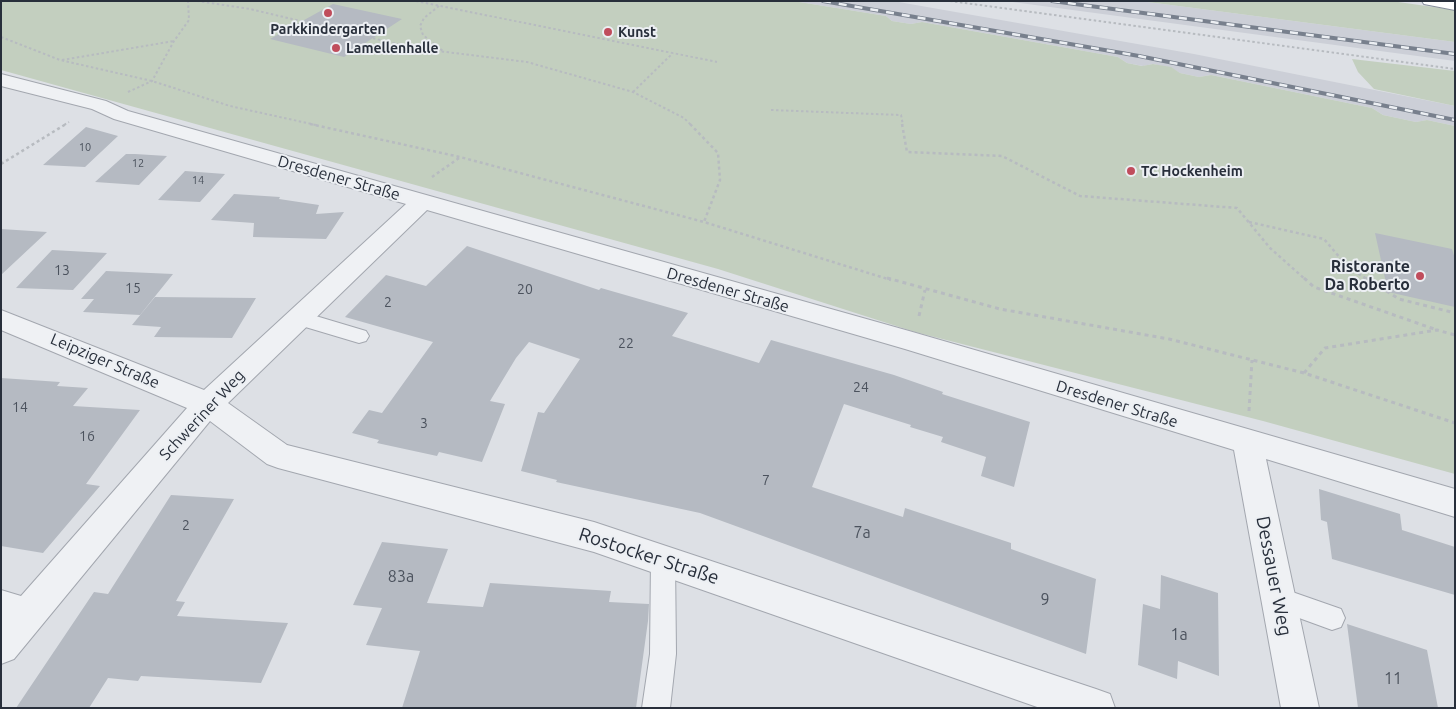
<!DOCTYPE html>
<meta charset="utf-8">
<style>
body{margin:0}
#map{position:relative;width:1456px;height:709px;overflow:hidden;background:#dde0e5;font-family:Ubuntu,sans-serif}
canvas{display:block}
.frame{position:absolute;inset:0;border:2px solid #282f3b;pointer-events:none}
</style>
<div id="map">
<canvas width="1456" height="709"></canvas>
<div class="frame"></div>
</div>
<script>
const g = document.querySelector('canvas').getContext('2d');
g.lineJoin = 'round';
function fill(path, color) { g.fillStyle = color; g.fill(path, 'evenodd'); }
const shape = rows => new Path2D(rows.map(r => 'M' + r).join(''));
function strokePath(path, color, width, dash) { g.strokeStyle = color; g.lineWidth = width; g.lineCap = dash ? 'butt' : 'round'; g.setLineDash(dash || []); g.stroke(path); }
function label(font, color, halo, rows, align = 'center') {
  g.font = font + ' Ubuntu,sans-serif'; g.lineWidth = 4; g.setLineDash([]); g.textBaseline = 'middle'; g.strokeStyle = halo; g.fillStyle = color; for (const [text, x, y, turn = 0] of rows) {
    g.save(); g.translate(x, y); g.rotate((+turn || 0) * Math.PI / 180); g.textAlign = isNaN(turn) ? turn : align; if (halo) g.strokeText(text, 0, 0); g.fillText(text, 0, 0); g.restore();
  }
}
fill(shape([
 [793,1,893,1,1194,54,1455,106,1455,126,1427,120,1416,122,1383,115,1372,108,1211,75,1199,77,1180,73,1171,68,1153,64,1143,66,1127,63,1118,57,922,22,911,24,892,21,886,16],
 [1005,1,1140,1,1455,42,1455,61]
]), '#cccfd7');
fill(shape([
 [1,1,793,1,886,16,892,21,911,24,922,22,1118,57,1127,63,1142,66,1153,64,1171,67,1180,73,1199,77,1211,75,1372,108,1383,115,1416,122,1427,120,1455,126,1455,474,1263,421,915,332,718,269,1,70],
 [1140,1,1391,1,1455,10,1455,42],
 [1352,59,1455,71,1455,106,1374,89,1358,72]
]), '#c3cfbf');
fill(shape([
 [333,4,402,19,344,57,270,39],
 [86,127,118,136,85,167,43,165],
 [126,154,135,154,167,156,139,185,95,182],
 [185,171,225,174,200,202,158,200],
 [234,194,280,197,279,199,319,205,316,214,344,212,326,239,253,237,254,223,211,220],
 [1,229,47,232,1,275],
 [1375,233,1452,249,1455,259,1455,307,1388,292],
 [467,246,599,290,601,288,688,313,672,336,759,363,771,340,894,375,943,392,942,394,1030,422,1014,487,981,476,986,457,941,442,943,437,910,427,911,425,844,404,812,487,903,517,905,508,1011,543,1011,549,1096,579,1086,654,700,513,556,482,557,480,521,471,538,412,544,413,580,359,529,342,516,358,490,401,505,404,482,462,439,452,437,456,377,443,379,440,352,433,369,410,382,413,433,342,345,317,386,275,426,286],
 [52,250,107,253,73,290,16,288],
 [106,271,173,274,140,315,83,312,94,299,81,299],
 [155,297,256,298,232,338,154,337,161,327,132,325],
 [1,378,60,382,57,386,88,388,73,406,140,410,86,484,100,486,43,553,1,546],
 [1319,489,1400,514,1402,530,1455,547,1455,595,1332,559,1327,522,1321,520],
 [171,495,234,499,176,601,185,602,177,616,288,623,261,683,141,676,138,681,108,678,89,708,16,708,94,592,108,594],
 [382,542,448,549,427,603,483,607,490,583,611,591,609,602,649,604,648,621,636,708,402,708,420,651,366,645,382,608,353,605],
 [1161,575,1218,593,1219,676,1178,661,1177,679,1138,665,1143,604,1160,609],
 [1347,624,1427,650,1438,708,1358,708]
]), '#b5bac2');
const service = shape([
 [299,311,366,331,369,336,366,341,359,343,292,323,289,318,292,313,299,311],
 [663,548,672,551,675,559,676,654,670,708,642,708,650,654,651,559,654,551,663,548],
 [1278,587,1341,609,1345,618,1341,627,1332,630,1269,607,1265,599,1269,591,1278,587]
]);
const minor = shape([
 [1,74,106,101,128,111,909,331,1455,489,1455,517,1266,459,1319,708,1281,708,1234,450,905,349,427,210,228,403,287,445,594,522,1096,689,1110,694,1115,708,1040,708,594,552,278,468,267,464,210,421,14,659,1,664,1,590,21,596,187,408,1,330,1,310,204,390,406,204,114,119,92,109,1,86,1,74]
]);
const trunk = shape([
 [1422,1,1455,1,1455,10,1424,4,1422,1]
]);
strokePath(service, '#a3a7af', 2);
strokePath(minor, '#a3a7af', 2);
strokePath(trunk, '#868e9b', 2);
strokePath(shape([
 [197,1,250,9,414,48,527,62,633,92,684,118,691,125],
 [416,1,717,62],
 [950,1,1455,69],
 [439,6,424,18,420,26,423,35,444,52],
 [1,37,60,60,152,81,230,106,316,125],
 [62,60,174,41],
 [128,92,152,81,174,41,189,20,188,1],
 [633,92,673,53],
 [771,110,901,115,903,125],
 [64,125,69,122]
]), '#b7bbc0', 2, [2.5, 2.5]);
strokePath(shape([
 [310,124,460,157,704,222,891,280],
 [690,124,718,153,720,180,704,222],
 [902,124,907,152,1002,156,1080,196,1237,208,1270,248,1306,280],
 [1,164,66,124],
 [432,177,459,158],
 [1249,222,1324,239,1347,266,1368,280]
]), '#b7bbc0', 2.5, [3, 3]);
strokePath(shape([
 [887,278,1000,309,1169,339,1304,373,1455,423],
 [1304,278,1314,287,1437,330],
 [1366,278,1399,299,1455,313],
 [919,316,925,290],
 [1304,373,1325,348,1437,330,1455,335],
 [1249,411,1252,360]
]), '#b7bbc0', 3, [4, 4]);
fill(service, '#eff1f4');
fill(minor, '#eff1f4');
fill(trunk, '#fff');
const rail = shape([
 [823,1,1139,56,1455,120],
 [1052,1,1455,54]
]);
strokePath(rail, '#78808d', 4);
strokePath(rail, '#eceff3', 2.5, [8]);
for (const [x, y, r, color] of [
 [328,13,5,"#c04d5c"],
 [608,32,5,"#c04d5c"],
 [336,48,5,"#c04d5c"],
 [1131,171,5,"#c04d5c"],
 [1420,276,5,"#c04d5c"]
]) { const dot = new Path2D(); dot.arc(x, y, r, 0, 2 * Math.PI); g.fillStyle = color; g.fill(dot); strokePath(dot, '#eceff3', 2); }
label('11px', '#4b525d', null, [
 ["10",85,147],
 ["12",138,163],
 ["14",198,180]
]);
label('bold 14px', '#282f3b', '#eceff3', [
 ["Parkkindergarten",328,29,"center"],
 ["Kunst",618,32],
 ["Lamellenhalle",346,48],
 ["TC Hockenheim",1141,171]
], 'left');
label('14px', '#4b525d', null, [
 ["13",62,270],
 ["15",133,288],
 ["20",525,289],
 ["2",388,302],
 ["22",626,343],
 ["24",861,387],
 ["14",20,407],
 ["3",424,423],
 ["16",87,436],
 ["7",766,480],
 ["2",186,525]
]);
label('16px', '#282f3b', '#eceff3', [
 ["Dresdener Straße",339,178,16],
 ["Dresdener Straße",728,290,16],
 ["Leipziger Straße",105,361,23],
 ["Dresdener Straße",1117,404,17],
 ["Schweriner Weg",202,415,-47]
]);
label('bold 16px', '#282f3b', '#eceff3', [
 ["Ristorante",1410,267],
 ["Da Roberto",1410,285]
], 'right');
label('16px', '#4b525d', null, [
 ["7a",862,533],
 ["83a",401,577],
 ["9",1045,600],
 ["1a",1179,635],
 ["11",1393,679]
]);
label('19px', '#282f3b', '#eceff3', [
 ["Rostocker Straße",649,556,18],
 ["Dessauer Weg",1274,576,79]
]);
</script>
